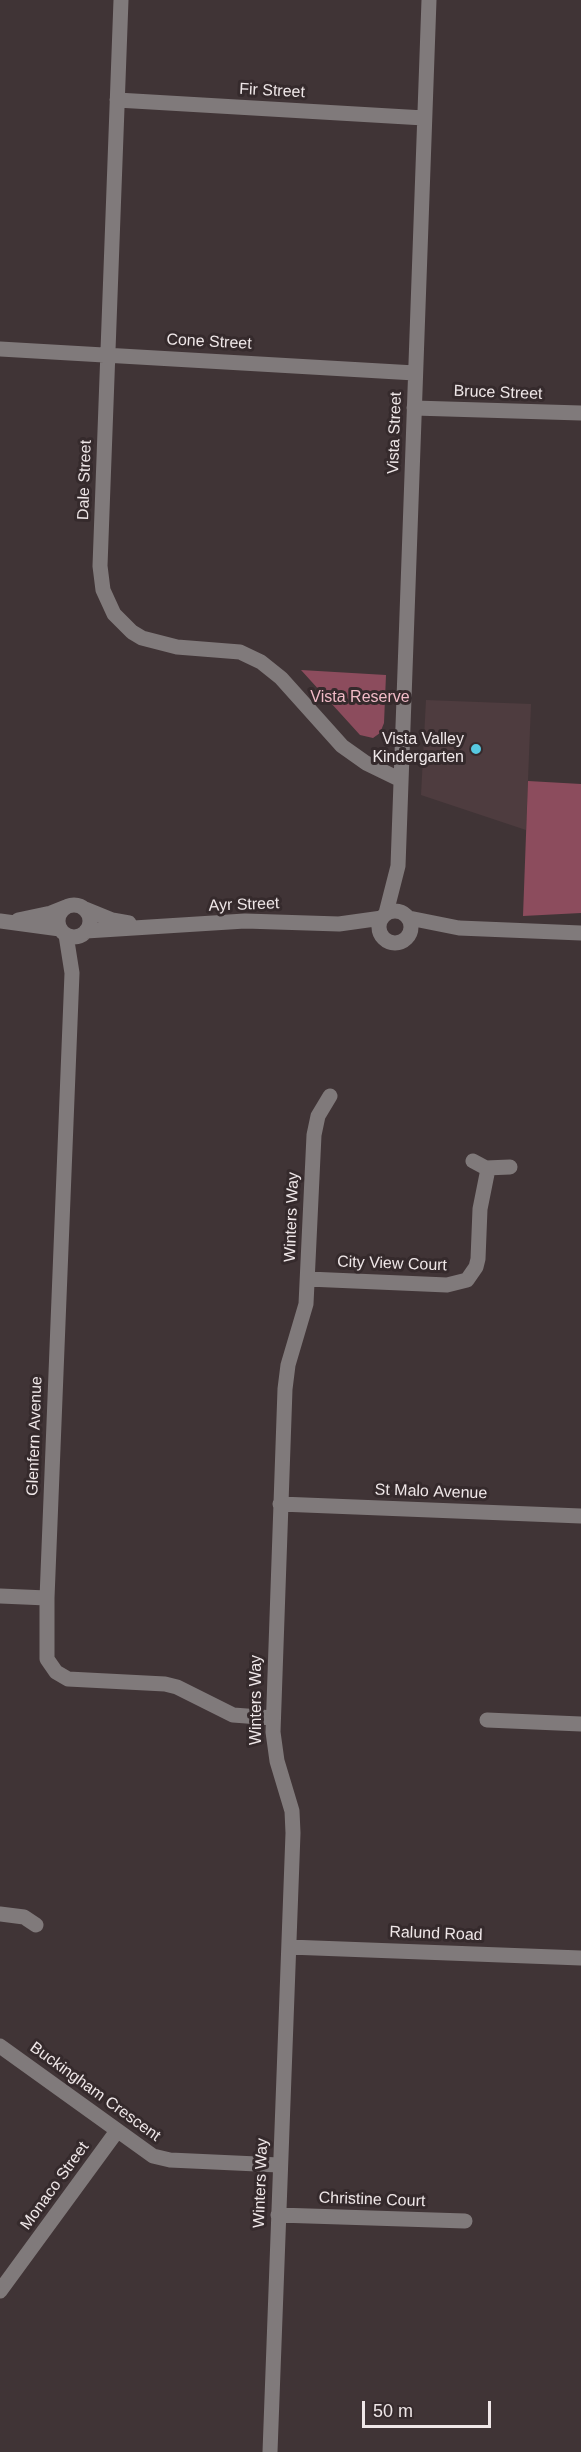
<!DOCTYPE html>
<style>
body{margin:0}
#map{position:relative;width:581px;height:2452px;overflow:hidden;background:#403436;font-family:Arial,sans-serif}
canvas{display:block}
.scale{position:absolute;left:362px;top:2401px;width:129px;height:27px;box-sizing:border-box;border:3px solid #efe7e8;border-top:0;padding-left:8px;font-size:18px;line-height:21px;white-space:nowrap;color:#efe7e8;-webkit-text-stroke:4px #352a2c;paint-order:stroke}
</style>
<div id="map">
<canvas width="581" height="2452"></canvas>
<div class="scale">50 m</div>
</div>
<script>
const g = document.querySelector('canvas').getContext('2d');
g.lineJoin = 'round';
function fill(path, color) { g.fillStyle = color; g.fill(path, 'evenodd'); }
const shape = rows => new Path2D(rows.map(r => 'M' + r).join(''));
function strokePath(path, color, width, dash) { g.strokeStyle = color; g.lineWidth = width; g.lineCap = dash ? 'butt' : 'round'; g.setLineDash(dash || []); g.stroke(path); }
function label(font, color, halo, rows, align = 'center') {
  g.font = font + ' Arial,sans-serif'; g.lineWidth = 6; g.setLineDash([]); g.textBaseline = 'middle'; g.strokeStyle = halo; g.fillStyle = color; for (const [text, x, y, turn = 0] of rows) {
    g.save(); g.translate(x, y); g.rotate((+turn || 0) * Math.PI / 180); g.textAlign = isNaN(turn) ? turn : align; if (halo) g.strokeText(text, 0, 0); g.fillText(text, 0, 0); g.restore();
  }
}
fill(shape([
 [426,700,531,704,526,830,421,795]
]), '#4e3c3f');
fill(shape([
 [301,670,386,675,384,723,380,733,373,738,360,735],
 [528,781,581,784,581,913,523,916]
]), '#8c4c5d');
strokePath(shape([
 [121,0,100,566,103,590,114,614,132,632,142,638,177,647,240,652,261,662,281,678,342,746,366,763,401,780],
 [117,100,424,118],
 [0,349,415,373],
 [414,408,581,413],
 '58 921a16 16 0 1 1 32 0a16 16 0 1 1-32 0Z',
 [85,909,112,920,129,923],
 '379 927a16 16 0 1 1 32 0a16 16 0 1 1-32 0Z',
 [386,913,398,866,429,0],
 [409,918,459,928,581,933],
 [18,920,51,913,66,907],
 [0,921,60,929],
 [86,931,245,921,339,924,382,918],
 [66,935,72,973,47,1598,47,1659,56,1672,68,1679,165,1684,177,1687,233,1715,273,1718],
 [473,1161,486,1168,510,1167],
 [308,1279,447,1285,467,1280,476,1267,478,1259,480,1209,488,1169],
 [280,1504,581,1516],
 [0,1596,47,1598],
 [487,1720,581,1724],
 [0,1914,24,1917,36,1925],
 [289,1947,581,1958],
 [0,2046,153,2156,170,2160,279,2165],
 [278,2215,465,2221],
 [0,2291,117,2131],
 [270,2452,293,1833,292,1811,277,1761,273,1732,285,1389,288,1365,306,1304,314,1135,318,1116,330,1096]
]), '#807a7b', 15);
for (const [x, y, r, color] of [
 [476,749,6,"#57c9e1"]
]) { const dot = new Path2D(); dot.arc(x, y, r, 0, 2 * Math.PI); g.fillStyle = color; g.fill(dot); strokePath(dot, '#352a2c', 2); }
label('16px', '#efe7e8', '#352a2c', [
 ["Fir Street",272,91,3],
 ["Cone Street",209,342,3],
 ["Bruce Street",498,393,2],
 ["Vista Street",395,433,-88],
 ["Dale Street",85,480,-88],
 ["Ayr Street",244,905,-2],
 ["Winters Way",292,1217,-88],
 ["City View Court",392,1264,2],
 ["Glenfern Avenue",35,1436,-88],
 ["St Malo Avenue",431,1492,2],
 ["Winters Way",257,1700,-90],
 ["Ralund Road",436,1934,2],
 ["Buckingham Crescent",95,2092,36],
 ["Winters Way",261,2183,-88],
 ["Monaco Street",55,2186,-54],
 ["Christine Court",372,2200,2]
]);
label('16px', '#f1bbc7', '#352a2c', [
 ["Vista Reserve",360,698]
]);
label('16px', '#efe7e8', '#352a2c', [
 ["Vista Valley",464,740],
 ["Kindergarten",464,758]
], 'right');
</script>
